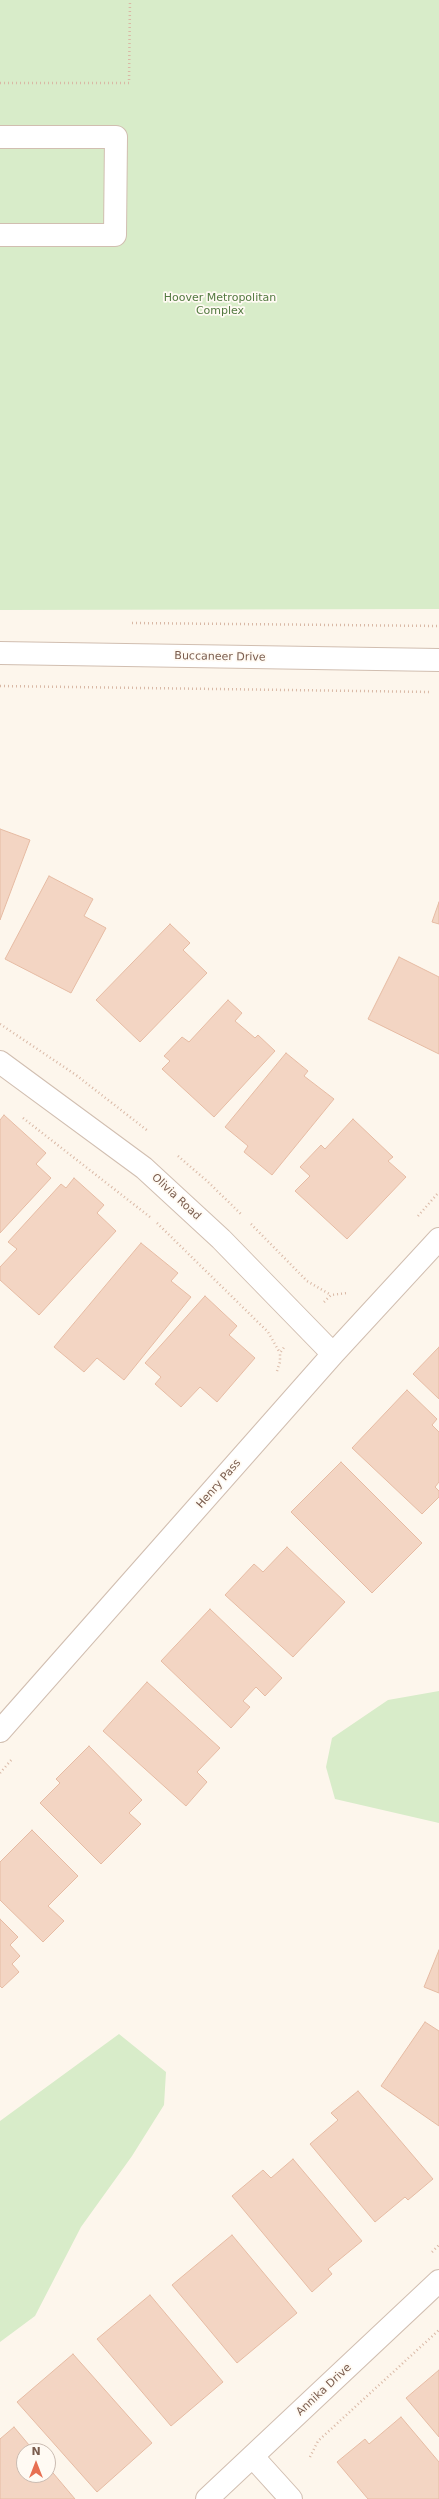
<!DOCTYPE html>
<style>
body{margin:0}
#map{position:relative;width:439px;height:2499px;overflow:hidden;background:#fdf6ec;font-family:"DejaVu Sans",sans-serif}
canvas{display:block}
.north{position:absolute;left:16px;top:2443px;width:40px;height:40px;box-sizing:border-box;background:#fffaf3;border:1px solid #cabbb1;border-radius:50%;rotate:0deg;font-size:11px;font-weight:700;line-height:16px;text-align:center;color:#7a5c4d}
.north::after{content:'';display:block;margin:auto;width:14px;height:18px;background:#e76f51;clip-path:polygon(50% 0,100% 100%,50% 72%,0 100%)}
</style>
<div id="map">
<canvas width="439" height="2499"></canvas>
<div class="north">N</div>
</div>
<script>
const g = document.querySelector('canvas').getContext('2d');
g.lineJoin = 'round';
function fill(path, color) { g.fillStyle = color; g.fill(path, 'evenodd'); }
const shape = rows => new Path2D(rows.map(r => 'M' + r).join(''));
function strokePath(path, color, width, dash) { g.strokeStyle = color; g.lineWidth = width; g.lineCap = dash ? 'butt' : 'round'; g.setLineDash(dash || []); g.stroke(path); }
function label(font, color, halo, rows, align = 'center') {
  g.font = font + ' "DejaVu Sans",sans-serif'; g.lineWidth = 3.5; g.setLineDash([]); g.textBaseline = 'middle'; g.strokeStyle = halo; g.fillStyle = color; for (const [text, x, y, turn = 0] of rows) {
    g.save(); g.translate(x, y); g.rotate((+turn || 0) * Math.PI / 180); g.textAlign = isNaN(turn) ? turn : align; if (halo) g.strokeText(text, 0, 0); g.fillText(text, 0, 0); g.restore();
  }
}
fill(shape([
 [0,0,439,0,439,609,0,610],
 [439,1691,439,1823,335,1799,326,1767,332,1738,388,1700],
 [119,2034,166,2072,164,2105,132,2156,81,2227,35,2316,0,2342,0,2121]
]), '#d8ecc9');
const building = shape([
 [0,829,30,840,0,920,0,829],
 [49,876,93,899,84,916,106,928,71,993,5,959,49,876],
 [439,902,439,924,432,922,439,902],
 [170,924,190,943,183,950,207,973,140,1042,96,1000,170,924],
 [399,957,439,977,439,1054,368,1019,399,957],
 [228,1000,242,1013,235,1021,255,1038,258,1035,275,1051,214,1117,162,1069,170,1061,164,1056,182,1037,189,1042,228,1000],
 [286,1053,308,1071,304,1076,334,1099,272,1175,244,1152,248,1146,225,1127,286,1053],
 [4,1115,46,1153,36,1164,51,1178,0,1233,0,1120,4,1115],
 [353,1119,393,1157,388,1161,406,1177,347,1239,295,1191,310,1176,300,1167,321,1145,325,1149,353,1119],
 [74,1178,104,1205,97,1213,116,1231,39,1315,0,1280,0,1267,17,1249,8,1242,61,1184,66,1188,74,1178],
 [141,1243,178,1273,171,1281,191,1297,124,1380,97,1358,84,1372,54,1347,141,1243],
 [205,1296,237,1326,229,1335,255,1358,217,1402,200,1387,181,1407,155,1384,161,1377,145,1363,205,1296],
 [439,1347,439,1399,413,1374,439,1347],
 [407,1390,437,1419,432,1425,439,1432,439,1482,435,1487,439,1491,439,1497,422,1514,352,1448,407,1390],
 [341,1462,422,1543,372,1593,291,1512,341,1462],
 [287,1547,345,1602,293,1657,225,1595,254,1564,263,1572,287,1547],
 [210,1609,282,1678,265,1696,256,1687,243,1701,250,1707,231,1728,161,1661,210,1609],
 [147,1682,220,1748,197,1772,207,1782,186,1806,103,1731,147,1682],
 [89,1746,142,1800,129,1813,141,1824,101,1864,40,1803,60,1783,56,1779,89,1746],
 [32,1830,78,1876,48,1906,64,1921,43,1942,0,1900,0,1862,32,1830],
 [0,1919,18,1937,10,1945,20,1956,12,1964,19,1972,2,1988,0,1986,0,1919],
 [439,1950,439,1993,424,1987,439,1950],
 [425,2022,439,2031,439,2126,381,2086,425,2022],
 [358,2091,433,2179,408,2200,405,2197,375,2222,310,2144,338,2120,331,2113,358,2091],
 [293,2159,362,2241,328,2269,332,2274,312,2292,232,2196,263,2170,271,2178,293,2159],
 [232,2235,297,2313,237,2363,172,2285,232,2235],
 [150,2295,223,2382,171,2426,97,2339,150,2295],
 [73,2354,152,2443,97,2492,17,2402,73,2354],
 [439,2370,439,2437,406,2398,439,2370],
 [401,2417,439,2462,439,2499,368,2499,337,2462,365,2439,369,2444,401,2417],
 [14,2427,34,2451,24,2451,24,2475,48,2475,48,2467,75,2499,0,2499,0,2439,14,2427]
]);
fill(building, '#f3d5c3');
strokePath(building, '#e6bba3', 1);
const minor = shape([
 [0,137,116,137,115,235,0,235],
 [0,653,439,660],
 [0,1062,144,1168,221,1239,333,1354],
 [0,1731,333,1354,439,1239],
 [253,2457,291,2499],
 [207,2499,439,2281]
]);
strokePath(minor, '#d1beb0', 24);
strokePath(shape([
 [0,83,129,83,130,0],
 [132,623,439,626],
 [0,686,431,692],
 [0,1024,76,1075,148,1131],
 [23,1118,150,1217],
 [178,1156,207,1181,242,1215],
 [418,1216,439,1192],
 [157,1223,268,1332,280,1353],
 [251,1224,307,1281,331,1295],
 [324,1302,331,1295,347,1293],
 [277,1371,280,1362,280,1353,285,1346],
 [0,1773,13,1758],
 [432,2252,439,2245],
 [310,2457,318,2441,439,2330]
]), '#d9b8a5', 2.5, [1, 3]);
strokePath(minor, '#fff', 22);
label('11px', '#537a41', '#fffaf3', [
 ["Hoover Metropolitan",220,298],
 ["Complex",220,311]
]);
label('11px', '#7a5c4d', '#fffaf3', [
 ["Buccaneer Drive",220,657,1],
 ["Olivia Road",176,1197,43],
 ["Henry Pass",219,1484,-49],
 ["Annika Drive",324,2390,-43]
]);
</script>
